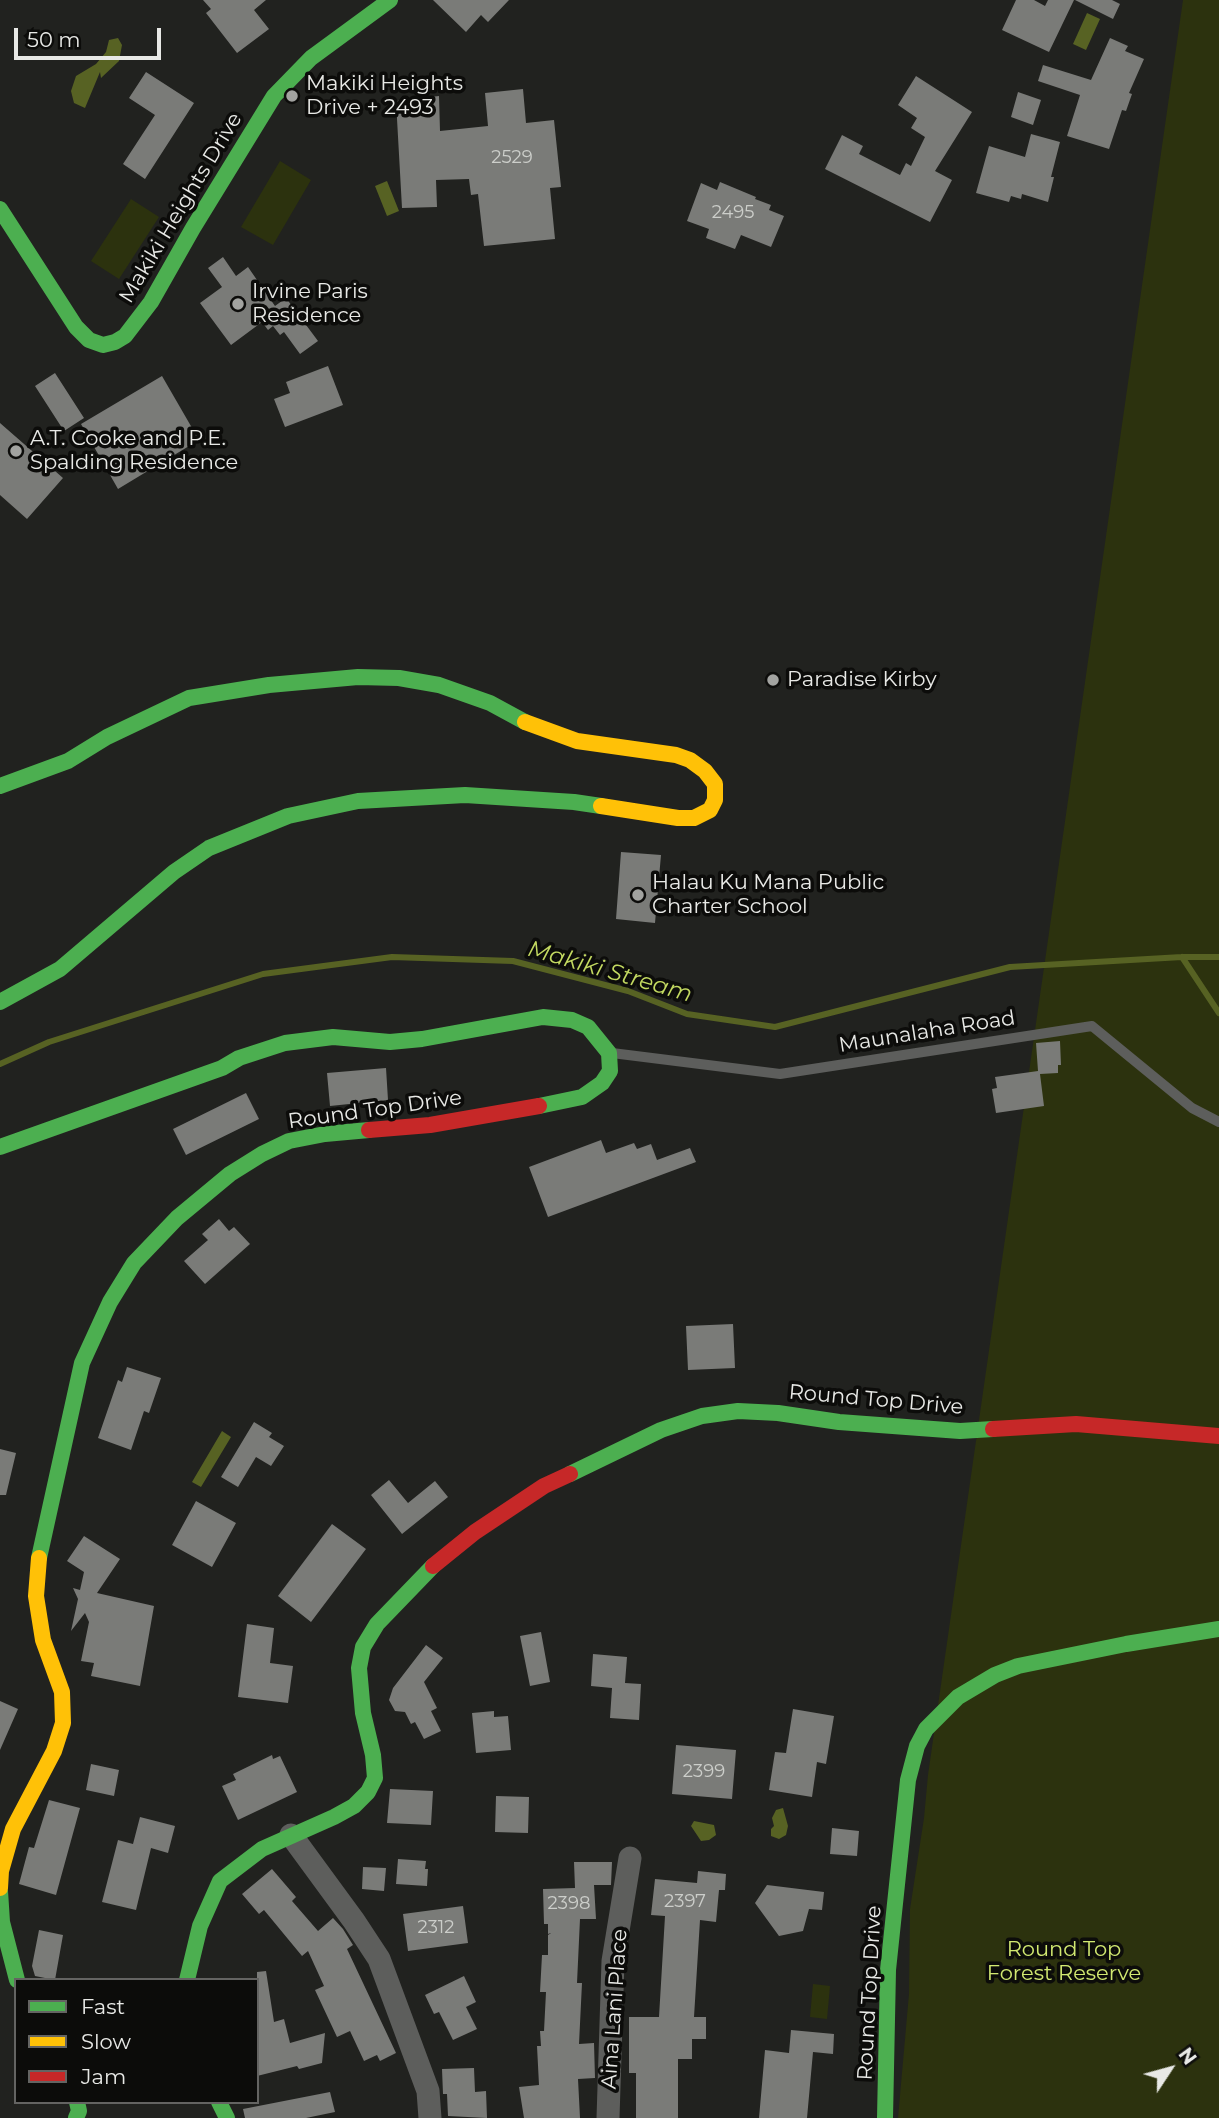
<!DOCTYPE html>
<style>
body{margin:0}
#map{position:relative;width:1219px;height:2118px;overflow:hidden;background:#21221f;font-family:Montserrat,sans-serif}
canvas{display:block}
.legend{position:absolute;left:14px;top:1978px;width:245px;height:126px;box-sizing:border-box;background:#0c0c0a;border:2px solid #646462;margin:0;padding:9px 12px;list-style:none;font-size:21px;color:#e8e9e6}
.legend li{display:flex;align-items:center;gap:14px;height:35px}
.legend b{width:35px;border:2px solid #646462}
.north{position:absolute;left:1135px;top:2034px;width:70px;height:70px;-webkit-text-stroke:5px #0c0c0a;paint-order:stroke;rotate:54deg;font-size:19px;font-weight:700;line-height:28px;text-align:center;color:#e8e9e6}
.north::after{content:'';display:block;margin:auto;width:24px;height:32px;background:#e8e9e6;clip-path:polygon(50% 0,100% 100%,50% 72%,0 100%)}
.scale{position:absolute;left:14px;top:28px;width:147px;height:32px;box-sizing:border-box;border:4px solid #e8e9e6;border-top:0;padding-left:9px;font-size:21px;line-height:24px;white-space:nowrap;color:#e8e9e6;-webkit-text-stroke:5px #0c0c0a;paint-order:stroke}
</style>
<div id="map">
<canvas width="1219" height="2118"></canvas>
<ul class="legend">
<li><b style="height:9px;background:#4caf50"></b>Fast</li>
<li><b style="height:9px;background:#ffc107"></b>Slow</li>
<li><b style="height:9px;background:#c62828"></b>Jam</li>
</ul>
<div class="north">N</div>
<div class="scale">50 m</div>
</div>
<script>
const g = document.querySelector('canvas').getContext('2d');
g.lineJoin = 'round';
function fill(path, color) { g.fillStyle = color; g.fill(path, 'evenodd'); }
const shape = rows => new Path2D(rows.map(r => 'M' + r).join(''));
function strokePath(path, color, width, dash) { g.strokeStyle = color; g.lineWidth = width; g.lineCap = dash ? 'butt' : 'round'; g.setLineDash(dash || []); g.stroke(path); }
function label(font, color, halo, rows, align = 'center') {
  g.font = font + ' Montserrat,sans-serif'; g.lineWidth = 7; g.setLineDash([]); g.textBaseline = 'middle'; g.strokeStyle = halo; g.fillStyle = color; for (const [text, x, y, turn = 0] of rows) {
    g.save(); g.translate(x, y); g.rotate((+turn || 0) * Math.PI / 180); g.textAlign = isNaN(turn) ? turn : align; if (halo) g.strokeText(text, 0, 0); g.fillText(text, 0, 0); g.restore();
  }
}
fill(shape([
 [1183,0,1219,0,1219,2118,898,2118,909,1994,910,1909,924,1818,928,1775],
 [280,161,311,180,273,245,241,227],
 [131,199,159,217,119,279,91,261],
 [813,1984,830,1986,827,2019,810,2017]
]), '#2c320e');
fill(shape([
 [1087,13,1100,19,1086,50,1073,44],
 [118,38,122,45,119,61,101,78,100,72,85,108,74,103,71,91,76,76,96,64,106,52,109,40],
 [387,181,399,211,387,216,375,186],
 [222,1431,231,1437,201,1487,192,1482],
 [783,1808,788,1826,786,1835,779,1839,771,1836,771,1829,774,1826,772,1818,776,1810],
 [694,1821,714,1825,716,1835,709,1840,701,1841,691,1826]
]), '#576223');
strokePath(shape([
 [1182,957,1219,1013],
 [0,1064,49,1042,263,974,392,957,513,961,628,991,687,1014,775,1027,1010,967,1182,957,1219,957]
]), '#576223', 6);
fill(shape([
 [203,0,266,0,254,10,269,29,237,53,206,13,211,9],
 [433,0,509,0,488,22,481,15,466,32],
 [1016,0,1034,0,1045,6,1048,0,1074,0,1049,52,1002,30],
 [1075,0,1112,0,1120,4,1113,19],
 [1110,38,1128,46,1125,51,1144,59,1129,93,1132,94,1126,111,1122,110,1109,149,1067,136,1080,95,1038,81,1043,65,1091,80],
 [146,72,194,103,145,179,123,164,155,115,129,98],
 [916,76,972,112,935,171,952,180,930,222,825,169,842,135,863,146,859,154,900,175,906,163,911,166,925,137,911,128,917,118,898,105],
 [523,89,526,123,554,120,561,187,550,188,555,239,484,246,478,194,471,195,469,179,436,180,437,207,402,208,396,101,439,96,440,131,488,126,485,93],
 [1018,92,1041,100,1033,125,1011,117],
 [1031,134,1060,142,1051,177,1054,177,1048,202,1022,194,1021,199,1011,196,1009,202,976,193,989,146,1025,157],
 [720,182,756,197,755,199,771,205,769,210,784,216,771,247,741,235,735,249,706,238,709,229,687,221,701,183,717,190],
 [223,257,236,276,248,267,275,306,286,298,318,341,300,354,284,332,280,335,273,326,268,330,262,322,231,345,200,303,222,287,208,268],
 [328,366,343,405,285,427,274,399,290,393,286,382],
 [55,373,84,418,64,431,35,386],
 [162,376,199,440,118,489,81,424],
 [0,423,63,478,27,519,0,495],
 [621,852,661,855,655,923,616,919],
 [1060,1041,1061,1065,1058,1065,1058,1073,1040,1074,1044,1106,996,1113,992,1089,997,1088,995,1077,1038,1071,1036,1043],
 [386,1068,388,1100,330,1106,327,1073],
 [246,1093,259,1119,186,1155,173,1129],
 [601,1140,606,1153,634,1143,637,1149,651,1144,657,1160,690,1148,696,1162,548,1217,529,1167],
 [219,1219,229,1231,234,1227,250,1244,205,1284,184,1261,208,1240,202,1234],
 [733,1324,735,1368,688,1370,686,1326],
 [127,1367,161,1378,149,1413,144,1411,131,1450,98,1438,118,1380,122,1382],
 [254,1422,272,1433,269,1437,284,1446,271,1466,256,1457,238,1487,221,1477],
 [0,1449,16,1453,6,1495,0,1495],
 [389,1480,408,1503,435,1481,448,1497,402,1534,371,1495],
 [196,1501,236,1523,212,1567,172,1545],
 [332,1524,366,1549,311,1622,278,1596],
 [84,1536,120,1559,97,1593,154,1606,140,1686,91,1676,94,1663,81,1661,89,1622,85,1613,71,1631,78,1599,73,1588,80,1590,84,1572,67,1561],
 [247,1624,274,1628,270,1663,293,1666,288,1703,238,1697],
 [541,1632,550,1682,530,1686,520,1636],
 [426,1645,443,1658,424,1682,437,1708,431,1711,441,1731,424,1739,415,1722,411,1724,405,1712,395,1711,389,1700,393,1688],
 [593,1654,627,1657,625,1683,641,1684,639,1720,610,1718,612,1688,591,1686],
 [0,1701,18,1709,0,1750],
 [793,1709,834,1716,826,1764,817,1762,812,1797,769,1790,775,1752,786,1753],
 [494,1711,494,1717,508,1716,511,1750,476,1753,472,1713],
 [676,1745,736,1750,732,1799,672,1794],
 [272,1755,273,1759,280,1756,297,1792,238,1820,222,1786,236,1780,233,1774],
 [91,1764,119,1770,114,1796,86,1790],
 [390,1789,433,1791,431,1825,387,1823],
 [496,1796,529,1797,528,1833,495,1832],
 [49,1800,80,1808,56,1895,19,1884,29,1847,34,1848],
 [140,1817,175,1826,168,1853,151,1848,136,1910,102,1902,118,1840,133,1844],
 [832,1828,859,1831,857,1856,830,1854],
 [398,1859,426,1861,425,1869,428,1869,427,1886,396,1884],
 [574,1862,612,1862,611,1885,594,1885,596,1919,580,1919,577,1983,582,1983,579,2044,594,2043,595,2078,578,2079,580,2118,524,2118,519,2087,539,2085,537,2046,541,2046,540,2031,544,2031,546,1992,540,1992,542,1955,548,1955,548,1935,551,1933,548,1934,548,1924,544,1924,543,1889,575,1888],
 [363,1867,386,1868,384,1891,362,1889],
 [272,1869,296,1897,292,1901,318,1931,333,1918,343,1929,353,1945,347,1949,396,2053,380,2061,377,2055,364,2061,350,2031,337,2037,315,1990,324,1986,308,1951,302,1956,264,1910,259,1914,242,1894],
 [698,1871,726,1874,725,1890,719,1890,716,1922,700,1920,694,2017,706,2017,706,2039,692,2039,692,2059,678,2059,678,2118,636,2118,636,2073,629,2073,629,2017,659,2017,665,1916,651,1915,655,1879,697,1883],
 [767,1885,824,1892,822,1910,809,1909,803,1931,779,1936,755,1903],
 [463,1906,468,1943,408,1951,403,1914],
 [39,1930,63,1935,55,1980,35,1976,32,1966],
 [266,1971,274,2022,284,2019,290,2043,325,2033,322,2063,299,2069,297,2066,257,2076,257,1972],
 [464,1976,476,2002,466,2007,477,2029,453,2040,439,2012,434,2014,425,1995],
 [791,2030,834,2034,833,2054,813,2052,807,2118,759,2118,765,2050,789,2053],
 [474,2068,475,2092,486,2091,487,2118,448,2116,447,2094,443,2094,442,2069],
 [330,2092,335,2112,306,2118,245,2118,243,2109]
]), '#7a7b78');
strokePath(shape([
 [612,1053,780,1074,1092,1026,1192,1108,1219,1122]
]), '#5d5e5c', 10);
strokePath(shape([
 [291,1835,354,1921,379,1959,428,2091,430,2118],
 [608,2118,613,1961,630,1858]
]), '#5d5e5c', 23);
strokePath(shape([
 [0,209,76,327,89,340,103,345,115,342,125,336,151,302,193,228,274,96,311,58,390,0],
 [0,786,68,761,107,737,189,698,269,685,358,677,399,678,439,685,490,703,525,722],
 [0,1002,60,969,174,872,209,848,288,816,358,801,465,795,574,802,601,806],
 [0,1147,222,1068,239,1058,285,1043,333,1037,390,1042,422,1039,543,1017,572,1020,588,1027,609,1053,610,1071,602,1083,582,1097,539,1106],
 [570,1474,661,1430,702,1416,738,1411,778,1413,839,1422,960,1431,993,1429],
 [39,1558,82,1363,110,1302,134,1263,177,1218,230,1174,262,1154,289,1141,325,1134,369,1130],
 [0,1891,2,1922,17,1980],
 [187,1980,200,1926,220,1881,262,1849,334,1817,354,1806,368,1792,375,1778,373,1755,363,1713,359,1668,363,1647,377,1624,433,1566],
 [219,2102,227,2118],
 [76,2118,79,2111,77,2102],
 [885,2118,888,1970,908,1780,917,1746,926,1729,958,1697,995,1675,1018,1666,1126,1644,1219,1629]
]), '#4caf50', 16);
strokePath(shape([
 [525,722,577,741,676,755,690,760,705,771,715,784,715,800,710,810,694,818,678,818,601,806],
 [0,1888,1,1871,13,1829,54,1751,63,1723,62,1692,43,1640,36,1596,39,1558]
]), '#ffc107', 16);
strokePath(shape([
 [369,1130,430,1125,539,1106],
 [993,1429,1076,1424,1219,1436],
 [433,1566,475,1532,544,1486,570,1474]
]), '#c62828', 16);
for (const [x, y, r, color] of [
 [292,96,7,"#a2a3a0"],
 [238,304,7,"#a2a3a0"],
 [16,451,7,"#a2a3a0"],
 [773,680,7,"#a2a3a0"],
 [638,895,7,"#a2a3a0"]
]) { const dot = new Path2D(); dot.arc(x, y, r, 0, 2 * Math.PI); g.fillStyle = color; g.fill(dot); strokePath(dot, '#0c0c0a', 2.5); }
label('18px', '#ccceca', null, [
 ["2529",512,158],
 ["2495",733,213],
 ["2399",704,1772],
 ["2397",685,1902],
 ["2398",569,1904],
 ["2312",436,1928]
]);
label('21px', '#e8e9e6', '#0c0c0a', [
 ["Makiki Heights",306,84],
 ["Drive + 2493",306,108],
 ["Irvine Paris",252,292],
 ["Residence",252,316],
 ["A.T. Cooke and P.E.",30,439],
 ["Spalding Residence",30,463],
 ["Paradise Kirby",787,680],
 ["Halau Ku Mana Public",652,883],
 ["Charter School",652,907]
], 'left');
label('21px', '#e8e9e6', '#0c0c0a', [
 ["Makiki Heights Drive",181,208,-59],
 ["Maunalaha Road",927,1032,-9],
 ["Round Top Drive",375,1110,-8],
 ["Round Top Drive",876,1400,5],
 ["Round Top Drive",870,1993,-87],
 ["Aina Lani Place",615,2009,-86]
]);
label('21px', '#d2e971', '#0c0c0a', [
 ["Round Top",1064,1950],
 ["Forest Reserve",1064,1974]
]);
label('italic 23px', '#c3d961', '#0c0c0a', [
 ["Makiki Stream",610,972,16]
]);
</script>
